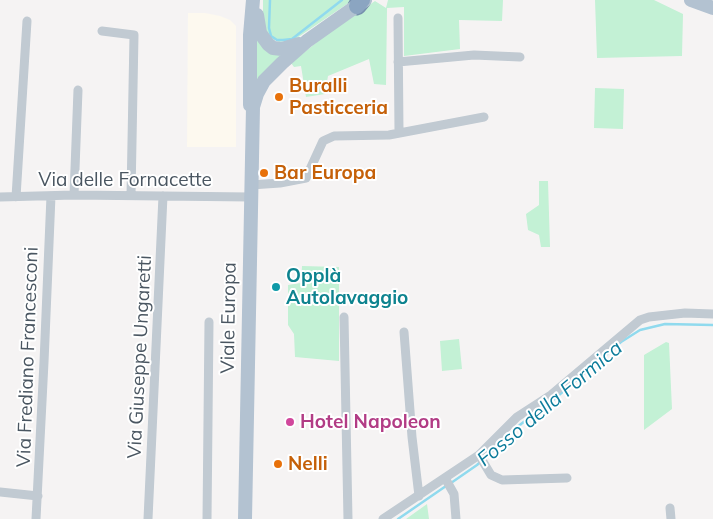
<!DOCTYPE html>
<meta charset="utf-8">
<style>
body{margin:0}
canvas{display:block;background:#f5f3f3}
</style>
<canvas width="713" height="519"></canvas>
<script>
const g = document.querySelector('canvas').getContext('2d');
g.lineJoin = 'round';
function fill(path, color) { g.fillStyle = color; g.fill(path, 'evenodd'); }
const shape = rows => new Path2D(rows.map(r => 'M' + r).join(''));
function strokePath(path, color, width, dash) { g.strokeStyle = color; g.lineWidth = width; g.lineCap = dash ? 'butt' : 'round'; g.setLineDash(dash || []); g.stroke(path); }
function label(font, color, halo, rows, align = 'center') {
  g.font = font + ' Mulish,sans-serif'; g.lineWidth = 4; g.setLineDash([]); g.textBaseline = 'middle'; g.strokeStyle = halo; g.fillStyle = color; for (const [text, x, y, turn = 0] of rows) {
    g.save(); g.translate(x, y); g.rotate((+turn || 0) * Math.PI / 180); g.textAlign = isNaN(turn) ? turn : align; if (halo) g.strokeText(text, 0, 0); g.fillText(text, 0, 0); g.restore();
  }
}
fill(shape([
 [188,13,205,13,220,16,230,20,236,26,236,147,187,147]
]), '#fdf9ef');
fill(shape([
 [263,0,353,0,294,40,279,42,269,37,263,24],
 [388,0,503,0,502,21,459,20,460,49,404,56,404,7,387,8,386,85,374,84,369,59,328,76,325,94,306,97,301,66,294,67,291,63,327,34,375,1,386,8],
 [595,0,654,0,683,14,682,56,597,58],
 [256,36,282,55,256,86],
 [595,88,624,89,623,129,594,128],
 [539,181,548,181,550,247,541,247,539,235,528,230,526,214,539,205],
 [302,266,339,267,339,361,295,357,294,334,288,325,288,285,301,283],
 [459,339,462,369,442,371,440,341],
 [666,342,669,343,672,409,644,430,644,355],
 [427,504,429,519,406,519]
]), '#c3f1d5');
strokePath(shape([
 [270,0,269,28,271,36,277,40,283,40,292,39,342,0],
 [451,483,477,465,521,424,552,401,621,342,640,330,665,324,713,325],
 [398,519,446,486]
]), '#90daee', 2.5);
const motorway = shape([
 [357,6,362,0]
]);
strokePath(motorway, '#7690ad', 19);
strokePath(shape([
 [398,18,399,132],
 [102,31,134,35,131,195],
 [398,62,474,55,520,57],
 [251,185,280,183,306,178,323,141,334,136,389,135,484,117],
 [74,195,78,90],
 [0,197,74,195,250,197],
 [16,197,27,21],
 [344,317,348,519],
 [404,332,412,437,419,496],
 [479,455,491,475,502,480,567,478],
 [445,478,454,494,456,519],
 [0,492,38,496],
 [670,508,671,519],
 [36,519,44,362,51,196],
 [148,519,163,196],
 [207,519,209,322],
 [383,519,479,455,517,417,551,395,640,320,649,317,685,313,713,314]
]), '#c1cad2', 9);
strokePath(shape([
 [691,0,713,8],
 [257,15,260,33,268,44,273,48,282,49,299,44],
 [250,105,250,35,253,0],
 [245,519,253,107,257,94,264,81,282,63,307,41,365,0]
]), '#b3c2d1', 14);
strokePath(motorway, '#8ba5c1', 16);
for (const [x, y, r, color] of [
 [279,97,5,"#e8710a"],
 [264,173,5,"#e8710a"],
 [276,287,5,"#0f9aa8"],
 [290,422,5,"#d1479c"],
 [278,464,5,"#e8710a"]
]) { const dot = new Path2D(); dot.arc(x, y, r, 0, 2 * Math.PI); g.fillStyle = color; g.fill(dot); strokePath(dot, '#fff', 2); }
label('bold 19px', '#c56008', '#fff', [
 ["Buralli",289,86],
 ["Pasticceria",289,108],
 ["Bar Europa",274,173],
 ["Nelli",288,464]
], 'left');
label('19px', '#4a5661', '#fff', [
 ["Via delle Fornacette",125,180],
 ["Viale Europa",229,318,-89],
 ["Via Frediano Francesconi",28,357,-88],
 ["Via Giuseppe Ungaretti",140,357,-87]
]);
label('bold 19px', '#0d838f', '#fff', [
 ["Opplà",286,276],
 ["Autolavaggio",286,298]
], 'left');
label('bold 19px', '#b23c85', '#fff', [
 ["Hotel Napoleon",300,422]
], 'left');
label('italic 20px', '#0c7c9b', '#fff', [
 ["Fosso della Formica",550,404,-40]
]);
</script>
